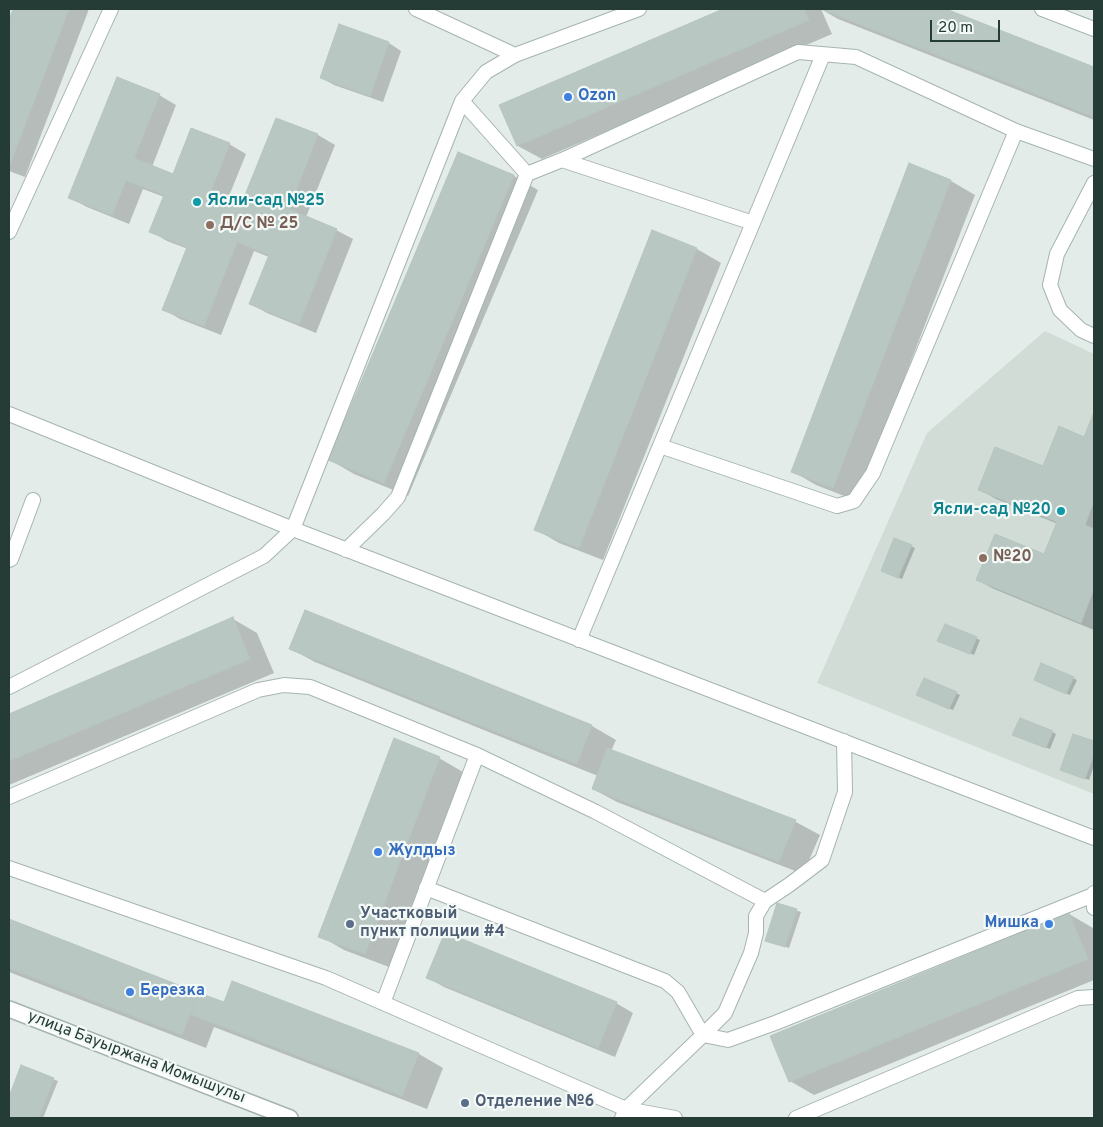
<!DOCTYPE html>
<meta charset="utf-8">
<style>
body{margin:0}
#map{position:relative;width:1103px;height:1127px;overflow:hidden;background:#e3ece8;font-family:Overpass,sans-serif}
canvas{display:block}
.frame{position:absolute;inset:0;border:10px solid #243c35;pointer-events:none}
.scale{position:absolute;left:930px;top:20px;width:70px;height:22px;box-sizing:border-box;border:2px solid #243c35;border-top:0;padding-left:6px;font-size:15px;line-height:18px;white-space:nowrap;color:#243c35;-webkit-text-stroke:4px #f3f9f6;paint-order:stroke}
</style>
<div id="map">
<canvas width="1103" height="1127"></canvas>
<div class="frame"></div>
<div class="scale">20 m</div>
</div>
<script>
const g = document.querySelector('canvas').getContext('2d');
g.lineJoin = 'round';
function fill(path, color) { g.fillStyle = color; g.fill(path, 'evenodd'); }
const shape = rows => new Path2D(rows.map(r => 'M' + r).join(''));
function strokePath(path, color, width, dash) { g.strokeStyle = color; g.lineWidth = width; g.lineCap = dash ? 'butt' : 'round'; g.setLineDash(dash || []); g.stroke(path); }
function label(font, color, halo, rows, align = 'center') {
  g.font = font + ' Overpass,sans-serif'; g.lineWidth = 4.5; g.setLineDash([]); g.textBaseline = 'middle'; g.strokeStyle = halo; g.fillStyle = color; for (const [text, x, y, turn = 0] of rows) {
    g.save(); g.translate(x, y); g.rotate((+turn || 0) * Math.PI / 180); g.textAlign = isNaN(turn) ? turn : align; if (halo) g.strokeText(text, 0, 0); g.fillText(text, 0, 0); g.restore();
  }
}
fill(shape([
 [1045,331,1094,354,1094,794,817,683,927,433]
]), '#d1dcd7');
fill(shape([
 [14,9,89,9,25,177,9,171,9,23],
 [726,9,943,9,1094,69,1094,120,838,19,821,9,832,34,542,159,518,146,501,106],
 [340,26,389,43,401,51,383,102,334,85,322,78],
 [159,95,176,105,152,167,174,175,229,144,246,154,227,201,242,207,277,119,318,135,335,145,306,217,336,230,353,239,316,333,267,313,251,304,269,257,254,251,221,335,180,319,163,309,188,249,167,241,150,231,164,197,143,189,129,224,87,207,70,198],
 [909,165,951,181,975,195,857,501,816,485,792,471],
 [514,176,538,190,408,496,354,474,330,460],
 [653,231,697,249,721,263,603,560,559,543,535,529],
 [1094,416,1094,630,994,589,977,580,1045,555,1058,524,996,499,979,489,1043,468,1085,438],
 [911,546,915,548,902,579,886,573],
 [306,612,592,726,616,740,611,751,796,822,820,835,803,874,617,802,593,789,598,776,315,662,291,649],
 [233,619,257,633,274,673,9,785,9,715],
 [945,625,980,640,974,655,943,642],
 [1073,678,1077,680,1070,695,1039,682],
 [956,693,960,695,953,710,921,696],
 [1052,732,1056,734,1050,749,1018,736],
 [1074,735,1094,743,1094,766,1089,780,1062,770],
 [439,758,463,772,389,967,344,950,320,936],
 [778,904,801,912,789,948,767,941],
 [1069,914,1093,928,1094,931,1094,980,814,1095,790,1081],
 [9,921,224,1004,233,983,419,1054,443,1068,427,1109,214,1027,206,1048,9,972],
 [427,977,616,1003,633,1013,615,1057,444,987],
 [22,1067,58,1081,43,1118,9,1118,9,1100]
]), '#0003');
const building = shape([
 [13,9,69,9,9,167,9,20,13,9],
 [723,9,804,9,809,20,517,146,499,105,723,9],
 [821,9,946,9,1094,67,1094,117,821,9],
 [339,24,389,42,370,96,320,78,339,24],
 [117,77,160,94,134,158,173,174,191,128,230,143,210,193,241,205,276,118,318,134,289,209,337,229,299,324,249,304,269,255,237,242,204,326,162,310,187,247,149,232,164,195,126,180,112,215,68,198,117,77],
 [458,152,514,175,384,483,328,460,458,152],
 [909,163,951,180,833,488,791,472,909,163],
 [652,230,697,248,579,548,534,530,652,230],
 [1094,412,1094,501,1085,525,1094,529,1094,588,1081,623,976,580,995,534,1044,554,1057,522,978,490,995,447,1043,466,1059,426,1084,437,1094,412],
 [894,538,912,545,898,578,881,571,894,538],
 [305,610,592,725,577,764,289,649,305,610],
 [233,617,250,659,9,761,9,714,233,617],
 [945,624,977,637,970,654,937,641,945,624],
 [1041,663,1074,677,1066,694,1034,680,1041,663],
 [924,678,957,692,949,709,916,695,924,678],
 [1020,718,1053,731,1046,748,1012,735,1020,718],
 [1073,734,1094,741,1094,754,1085,779,1060,770,1073,734],
 [394,738,440,757,365,954,318,937,394,738],
 [607,748,796,820,779,862,592,789,607,748],
 [777,903,797,909,785,947,765,941,777,903],
 [1069,913,1088,959,789,1082,770,1036,1069,913],
 [9,919,199,993,182,1035,9,968,9,919],
 [445,932,617,1002,598,1048,426,978,445,932],
 [232,981,419,1053,402,1096,190,1014,199,993,224,1002,232,981],
 [21,1065,54,1078,39,1118,9,1118,9,1097,21,1065]
]);
fill(building, '#b8c7c1');
strokePath(building, '#b6c5be', 1);
const service = shape([
 [416,9,515,55],
 [1042,9,1094,29],
 [462,101,527,174],
 [562,160,753,223],
 [1094,183,1057,254,1050,285,1060,310,1081,330,1094,336],
 [9,232,111,9],
 [9,414,293,529,1094,838],
 [660,446,837,506,854,501,873,473,1016,131],
 [346,550,383,514,398,497,527,174,562,160,798,52,856,57,1016,131,1094,159],
 [9,560,11,559,33,500],
 [579,640,823,55],
 [9,687,264,556,293,529,462,101,486,72,515,55,639,9],
 [9,797,258,690,284,685,310,687,477,755,596,812,765,901],
 [9,868,326,978,626,1109,675,1118],
 [426,888,665,981,678,992,703,1035,728,1040,775,1023,1093,895,1094,893],
 [1093,895,1094,908],
 [383,1003,477,755],
 [622,1118,626,1109,703,1035,725,1013,751,953,756,933,756,916,765,901,789,885,822,860,845,792,844,741],
 [796,1118,1078,998,1094,997]
]);
const minor = shape([
 [9,1009,290,1118]
]);
strokePath(service, '#a6b4af', 16);
strokePath(minor, '#a6b4af', 18);
strokePath(service, '#fff', 14);
strokePath(minor, '#fff', 15);
for (const [x, y, r, color] of [
 [568,97,5,"#3f7fe0"],
 [197,202,5,"#0f9aa8"],
 [210,225,5,"#8d6e63"],
 [1061,511,5,"#0f9aa8"],
 [983,558,5,"#8d6e63"],
 [378,852,5,"#3f7fe0"],
 [350,924,5,"#5c6f8a"],
 [1049,924,5,"#3f7fe0"],
 [130,992,5,"#3f7fe0"],
 [465,1103,5,"#5c6f8a"]
]) { const dot = new Path2D(); dot.arc(x, y, r, 0, 2 * Math.PI); g.fillStyle = color; g.fill(dot); strokePath(dot, '#f3f9f6', 2); }
label('bold 16px', '#366cbe', '#f3f9f6', [
 ["Ozon",578,97],
 ["Жулдыз",388,852],
 ["Мишка",1039,924,"right"],
 ["Березка",140,992]
], 'left');
label('bold 16px', '#0d838f', '#f3f9f6', [
 ["Ясли-сад №25",207,202],
 ["Ясли-сад №20",1051,511,"right"]
], 'left');
label('bold 16px', '#785e54', '#f3f9f6', [
 ["Д/С № 25",220,225],
 ["№20",993,558]
], 'left');
label('bold 16px', '#4e5e75', '#f3f9f6', [
 ["Участковый",360,915],
 ["пункт полиции #4",360,933],
 ["Отделение №6",475,1103]
], 'left');
label('16px', '#243c35', '#f3f9f6', [
 ["улица Бауыржана Момышулы",136,1058,21]
]);
</script>
